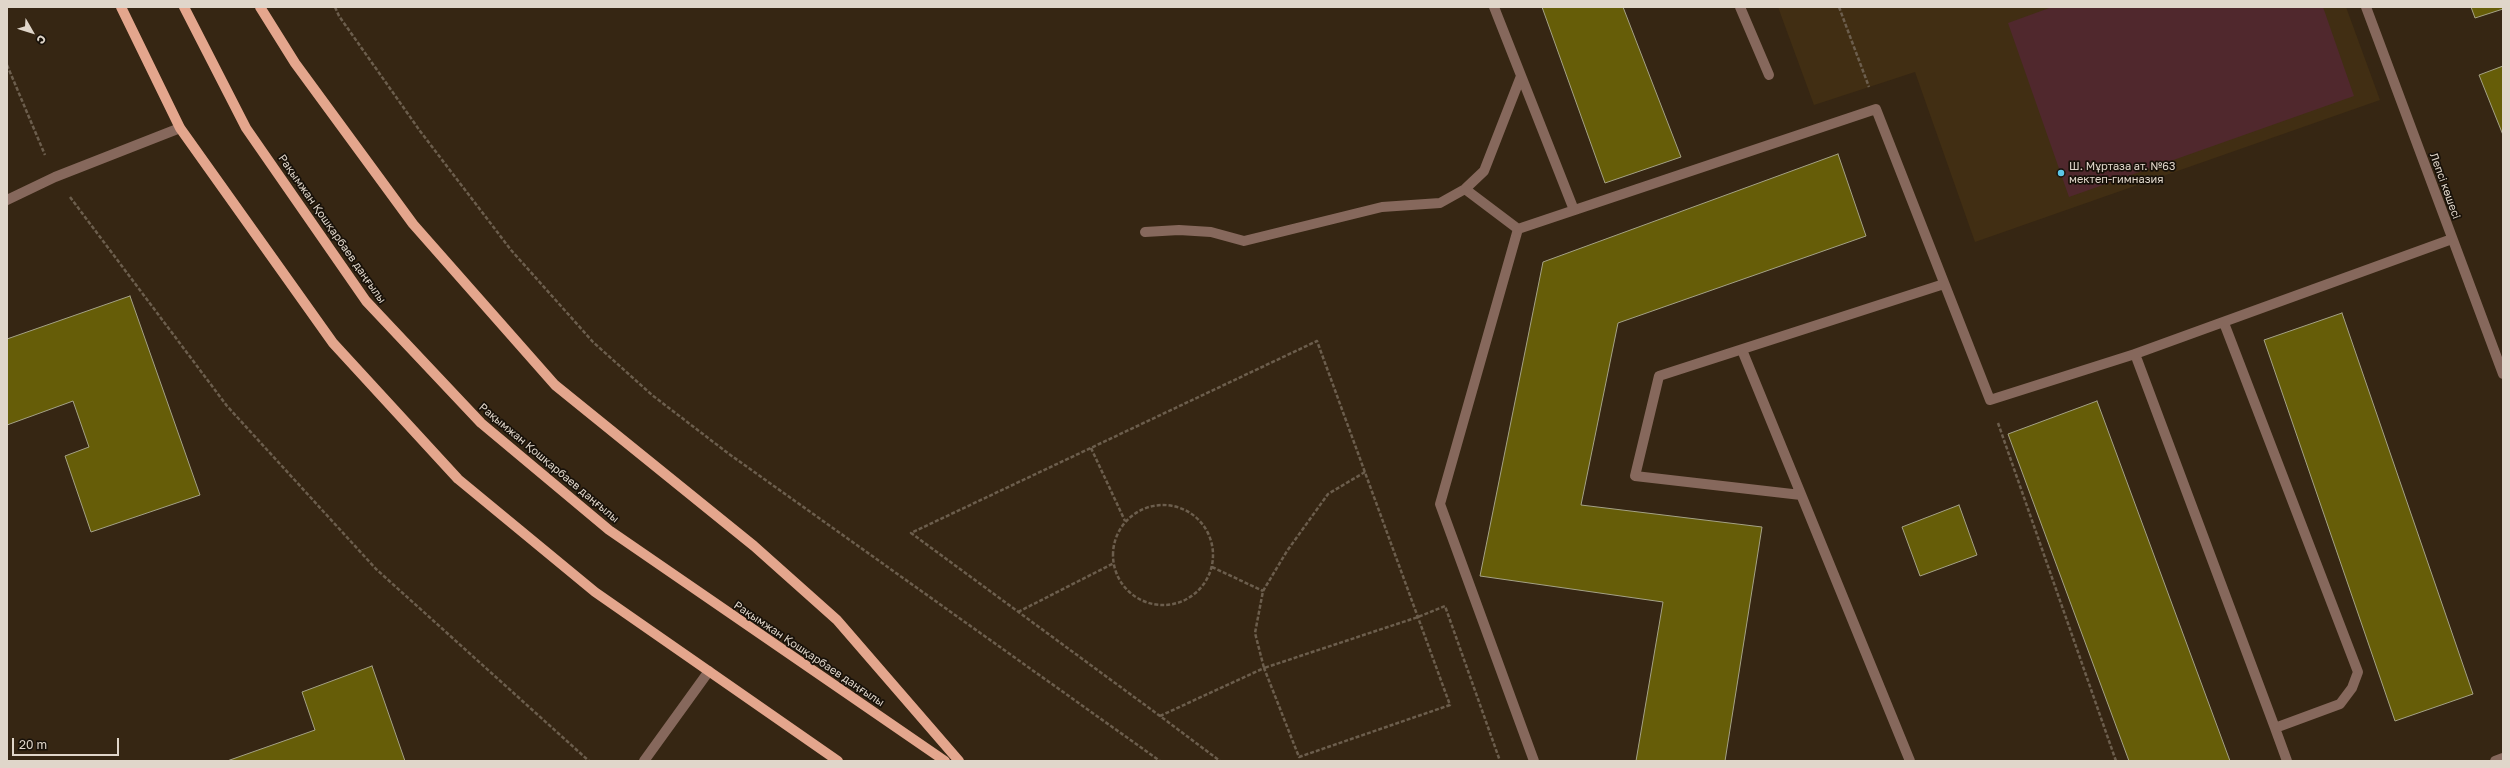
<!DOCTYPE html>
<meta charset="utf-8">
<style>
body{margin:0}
#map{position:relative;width:2510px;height:768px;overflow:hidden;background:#362613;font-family:"Golos Text",sans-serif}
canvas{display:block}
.frame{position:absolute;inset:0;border:8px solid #e0d6ca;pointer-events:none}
.north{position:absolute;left:12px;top:12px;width:40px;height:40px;-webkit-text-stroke:3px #181109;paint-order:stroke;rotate:129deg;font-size:11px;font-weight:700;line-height:16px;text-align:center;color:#e0d6ca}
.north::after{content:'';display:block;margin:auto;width:14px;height:18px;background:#e0d6ca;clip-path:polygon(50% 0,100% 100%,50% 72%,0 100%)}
.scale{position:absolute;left:12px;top:738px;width:107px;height:18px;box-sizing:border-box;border:2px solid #e0d6ca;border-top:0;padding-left:5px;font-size:12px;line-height:14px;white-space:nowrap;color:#e0d6ca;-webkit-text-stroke:3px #181109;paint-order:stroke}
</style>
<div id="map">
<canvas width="2510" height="768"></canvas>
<div class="frame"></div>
<div class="north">С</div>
<div class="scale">20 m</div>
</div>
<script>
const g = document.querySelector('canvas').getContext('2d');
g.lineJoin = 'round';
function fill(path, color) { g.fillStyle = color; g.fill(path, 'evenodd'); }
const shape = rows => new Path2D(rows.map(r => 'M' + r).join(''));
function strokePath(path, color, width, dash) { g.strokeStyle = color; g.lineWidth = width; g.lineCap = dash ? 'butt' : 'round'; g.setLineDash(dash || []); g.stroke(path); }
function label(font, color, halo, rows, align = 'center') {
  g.font = font + ' "Golos Text",sans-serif'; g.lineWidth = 3.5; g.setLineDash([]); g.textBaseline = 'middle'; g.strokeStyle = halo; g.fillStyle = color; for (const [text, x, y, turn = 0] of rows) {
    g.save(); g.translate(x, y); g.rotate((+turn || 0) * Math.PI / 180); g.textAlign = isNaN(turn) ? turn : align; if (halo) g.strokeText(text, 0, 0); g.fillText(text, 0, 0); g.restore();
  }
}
fill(shape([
 [1778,7,2346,7,2380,100,1975,242,1915,72,1814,105]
]), '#412e13');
fill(shape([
 [2052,7,2323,7,2354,96,2069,197,2008,23]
]), '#50282d');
const building = shape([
 [1542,7,1623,7,1681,157,1605,183,1542,7],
 [2471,7,2503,7,2503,9,2475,18,2471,7],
 [2503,66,2503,135,2479,75,2503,66],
 [1838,154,1866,236,1618,323,1581,505,1762,527,1725,761,1636,761,1663,602,1480,576,1543,262,1838,154],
 [130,296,200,495,91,532,65,456,89,447,73,401,7,425,7,339,130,296],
 [2342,313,2473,694,2395,721,2264,340,2342,313],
 [2097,401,2230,761,2129,761,2008,434,2097,401],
 [1959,505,1977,555,1920,576,1902,527,1959,505],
 [372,666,405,761,227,761,315,730,302,692,372,666]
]);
fill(building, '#665d08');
strokePath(building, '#a5a286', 1);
strokePath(shape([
 [335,7,339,16,420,131,511,250,593,342,652,395,729,454,1160,761],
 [1839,7,1869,87],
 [7,65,45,155],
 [70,197,227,406,376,569,589,761],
 [1998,423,2116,761],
 [1091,448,1125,521],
 [1365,472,1328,494,1287,551,1263,591,1255,633,1264,668,1418,617,1445,606,1500,761],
 '1113 555a50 50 0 1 1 100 0a50 50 0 1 1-100 0Z',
 [1212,567,1263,591],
 [1018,612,1114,563],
 [1160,716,1264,668,1299,757,1450,705,1317,341,911,533,1160,716,1220,761]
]), '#6c5e4d', 2.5, [4, 2]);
strokePath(shape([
 [1494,7,1574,210],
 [1740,7,1769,75],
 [2366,7,2503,374],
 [1465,189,1518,229,1876,109,1990,400,2135,354],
 [7,200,55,177,180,128],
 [1518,229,1440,504,1534,761],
 [1145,232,1179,230,1211,232,1244,241,1382,207,1440,203,1465,189,1484,171,1521,76],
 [2224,323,2358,672,2352,688,2340,704,2275,728,2135,354,2452,239],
 [1742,350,1910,761],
 [1801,495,1635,476,1659,376,1944,284],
 [2275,728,2287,761],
 [644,761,709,671],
 [2495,761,2503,758]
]), '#86685c', 10);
strokePath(shape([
 [121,7,180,128,333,343,458,479,595,592,838,761],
 [184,7,246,128,366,301,481,423,609,530,945,761],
 [260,7,295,63,413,224,555,385,754,546,837,620,959,761]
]), '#e4a68d', 10);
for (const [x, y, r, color] of [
 [2061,173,4,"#5cc7e8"]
]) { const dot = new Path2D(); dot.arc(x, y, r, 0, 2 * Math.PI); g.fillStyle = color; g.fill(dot); strokePath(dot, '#181109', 1.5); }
label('11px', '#e0d6ca', '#181109', [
 ["Ш. Мұртаза ат. №63",2069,167],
 ["мектеп-гимназия",2069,180]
], 'left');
label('11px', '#e0d6ca', '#181109', [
 ["Лепсі көшесі",2445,186,70],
 ["Рақымжан Қошқарбаев даңғылы",332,229,55],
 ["Рақымжан Қошқарбаев даңғылы",549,463,40],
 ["Рақымжан Қошқарбаев даңғылы",809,654,34]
]);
</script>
